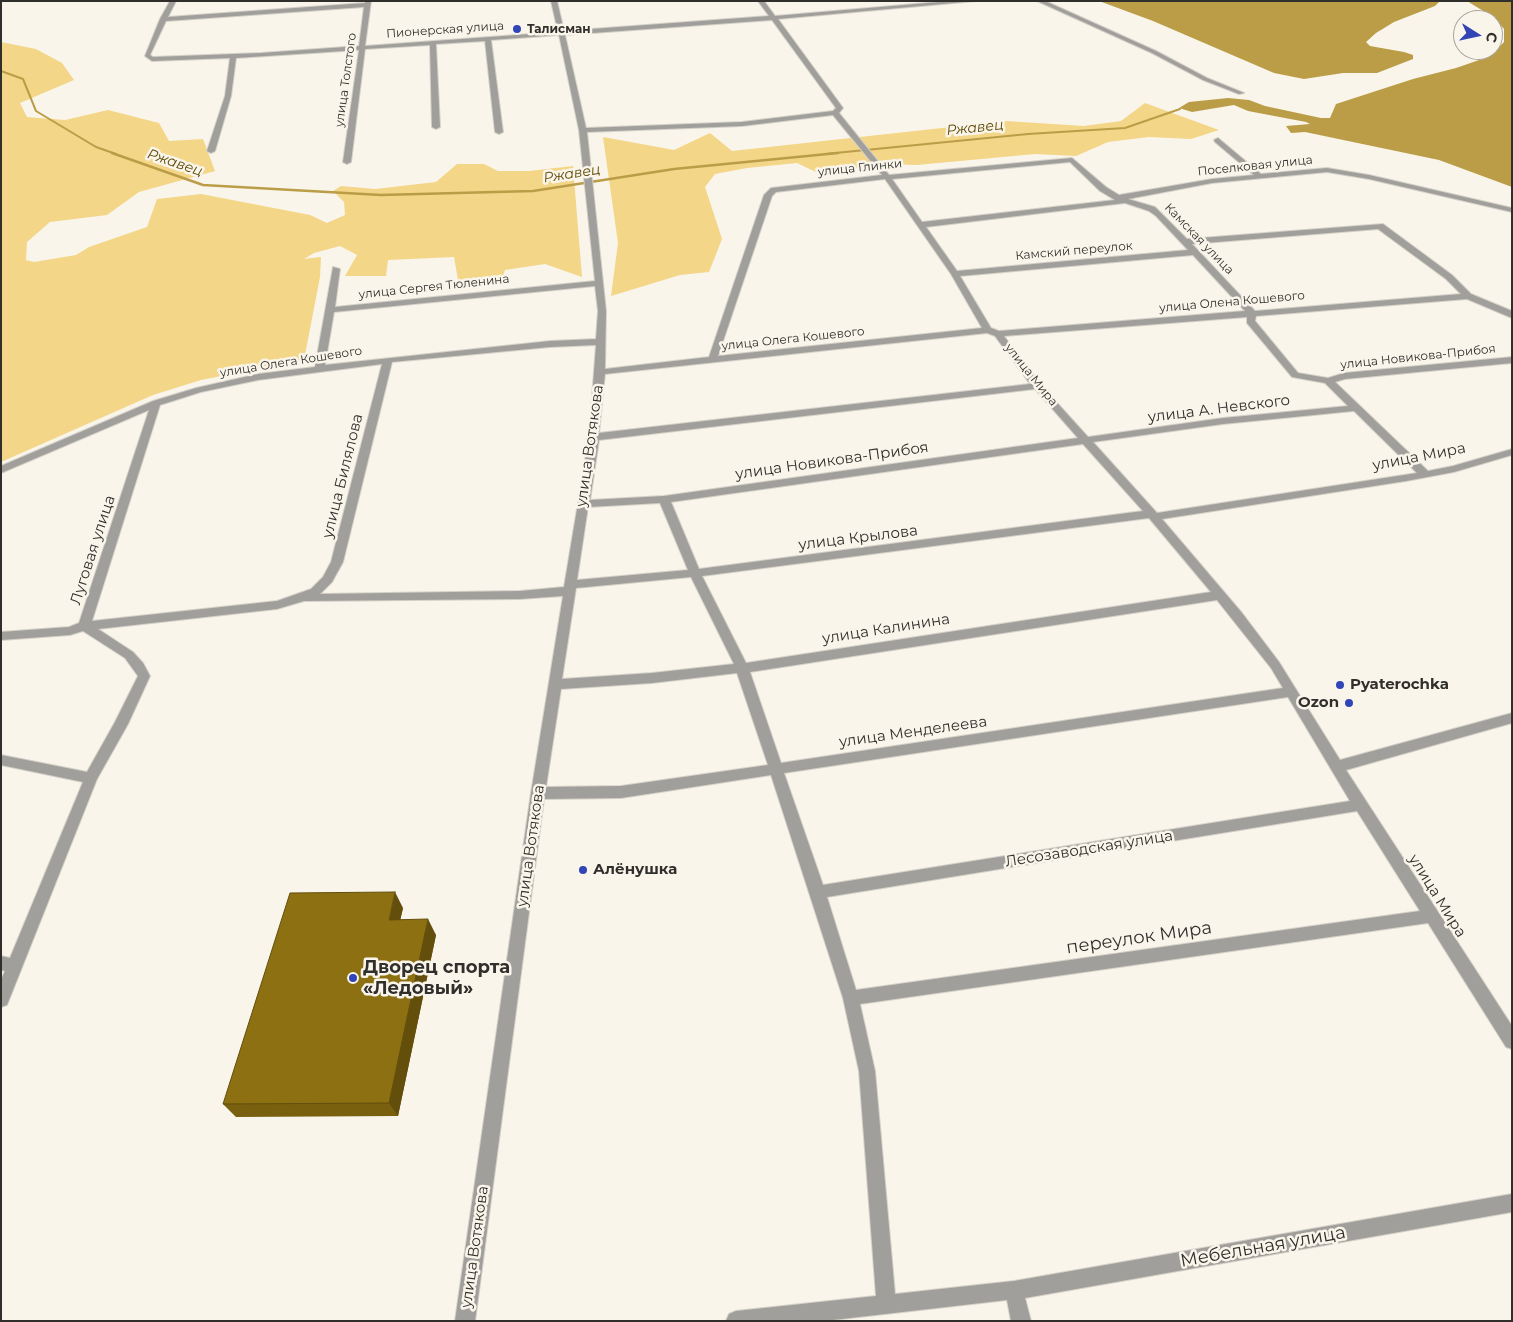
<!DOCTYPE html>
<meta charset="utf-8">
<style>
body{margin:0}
#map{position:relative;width:1513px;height:1322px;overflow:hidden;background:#f9f5eb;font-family:Montserrat,sans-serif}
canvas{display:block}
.frame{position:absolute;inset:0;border:2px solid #312f2b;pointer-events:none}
.north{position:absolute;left:1453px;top:10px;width:50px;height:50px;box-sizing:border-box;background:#f9f5eb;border:1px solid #a9a69e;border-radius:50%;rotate:100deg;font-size:14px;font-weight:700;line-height:20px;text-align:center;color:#312f2b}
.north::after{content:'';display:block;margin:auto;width:18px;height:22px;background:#3145b7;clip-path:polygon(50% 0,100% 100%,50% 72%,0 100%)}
</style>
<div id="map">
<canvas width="1513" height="1322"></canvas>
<div class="frame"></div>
<div class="north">С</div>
</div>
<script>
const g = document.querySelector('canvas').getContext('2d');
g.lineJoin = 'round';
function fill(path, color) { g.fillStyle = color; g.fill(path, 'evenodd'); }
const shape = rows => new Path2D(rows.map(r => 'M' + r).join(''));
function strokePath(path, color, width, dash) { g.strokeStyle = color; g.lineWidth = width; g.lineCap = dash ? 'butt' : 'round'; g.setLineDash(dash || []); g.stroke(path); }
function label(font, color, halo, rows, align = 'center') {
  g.font = font + ' Montserrat,sans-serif'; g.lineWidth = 5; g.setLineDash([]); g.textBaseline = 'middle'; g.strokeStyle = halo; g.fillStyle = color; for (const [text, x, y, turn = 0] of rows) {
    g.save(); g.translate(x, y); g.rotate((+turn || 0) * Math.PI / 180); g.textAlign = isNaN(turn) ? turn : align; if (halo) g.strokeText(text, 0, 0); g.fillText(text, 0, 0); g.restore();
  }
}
fill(shape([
 [1,42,36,49,62,63,74,80,20,103,27,117,65,120,108,110,159,123,169,141,203,139,215,171,139,192,107,215,50,222,27,242,26,260,34,262,76,255,89,247,147,227,157,199,201,194,310,215,327,223,345,215,344,202,333,191,341,186,375,189,436,182,457,164,484,164,498,171,529,171,573,166,582,277,545,264,505,270,500,285,459,286,454,257,388,260,386,276,345,276,357,255,340,246,314,253,304,259,321,257,320,277,304,360,201,380,153,395,1,462],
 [1145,103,1219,130,1191,139,1149,137,1108,142,1076,156,1035,154,917,165,888,164,818,173,797,163,747,168,715,174,705,187,722,239,709,272,680,275,611,296,618,243,603,137,674,150,710,133,732,151,1006,121,1084,126,1121,121]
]), '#f3d687');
fill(shape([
 [1099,1,1438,1,1439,2,1435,6,1394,22,1376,33,1366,42,1370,46,1404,52,1413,55,1413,59,1377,73,1343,73,1304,79,1274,73,1153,21],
 [1467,1,1512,1,1512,187,1439,160,1305,132,1291,133,1286,126,1310,124,1306,122,1248,111,1234,105,1192,112,1179,108,1189,102,1228,98,1249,100,1265,106,1321,118,1330,118,1336,104,1413,79,1456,68,1485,58,1493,53,1504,42,1504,29,1493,17]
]), '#bb9d48');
strokePath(shape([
 [1,71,23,79,36,111,96,147,116,154],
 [825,154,1028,134,1125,128,1180,109]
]), '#bb9d48', 2);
strokePath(shape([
 [112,153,203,185,381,195,533,191,674,169,838,153]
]), '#bb9d48', 2.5);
const minor = shape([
 [170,1,176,1,168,17,365,3,365,1,371,1,365,46,558,32,551,1,557,1,564,31,769,16,758,1,764,1,775,16,950,1,976,1,778,19,843,108,839,113,889,175,1072,158,1106,187,1119,195,1212,179,1254,175,1215,142,1214,140,1218,138,1261,174,1327,168,1369,175,1512,208,1512,212,1369,179,1327,172,1212,183,1128,199,1155,207,1187,239,1383,224,1452,275,1471,294,1512,311,1512,318,1467,299,1256,316,1255,321,1298,373,1328,378,1344,373,1512,357,1512,363,1345,379,1335,382,1428,471,1453,466,1512,449,1512,455,1454,472,1406,481,1162,519,1242,613,1279,662,1340,760,1512,713,1512,723,1346,770,1512,1026,1512,1049,1506,1047,1428,923,860,1004,875,1071,895,1294,1014,1281,1512,1194,1512,1212,1025,1298,1031,1321,1011,1321,1007,1300,824,1321,726,1321,729,1314,736,1311,876,1296,859,1071,843,998,771,775,621,798,544,799,475,1321,455,1321,531,793,563,596,520,599,304,601,277,609,98,629,133,652,143,663,150,676,128,724,97,779,9,1000,7,1005,1,1007,1,980,5,971,1,970,1,956,10,958,83,782,1,765,1,755,87,772,115,722,138,676,125,658,83,631,70,635,1,640,1,632,69,627,79,623,149,410,1,473,1,466,153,401,196,388,258,374,315,367,333,267,340,269,335,307,595,281,579,130,559,35,491,40,503,132,499,134,495,132,485,41,436,44,440,127,436,129,432,127,430,45,365,49,351,162,347,164,343,162,359,50,236,58,231,96,215,151,211,153,207,151,225,96,230,58,152,61,145,56,160,19,170,1],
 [364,7,359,46,261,53,153,57,150,55,166,21,364,7],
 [772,20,836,108,833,111,742,122,586,128,565,35,772,20],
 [833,115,882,175,771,188,764,195,709,357,605,369,606,311,587,132,742,126,833,115],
 [1070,162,1100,191,1115,200,922,222,892,179,1070,162],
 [885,179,951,274,982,328,718,356,772,196,776,192,885,179],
 [1125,203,1149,211,1156,216,1188,250,957,271,926,227,1125,203],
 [1378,229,1446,279,1461,294,1255,311,1192,244,1378,229],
 [1193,255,1245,311,999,331,991,328,960,276,1193,255],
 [595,286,598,311,596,339,550,341,325,365,334,312,595,286],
 [1247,317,1247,323,1292,377,1325,383,1348,406,1223,418,1088,437,1040,384,1004,336,1247,317],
 [987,333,995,336,1030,384,599,433,605,374,987,333],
 [596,345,589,437,564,587,520,591,320,594,332,582,343,562,392,362,550,347,596,345],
 [382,364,331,562,323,577,311,589,277,601,92,621,160,405,201,392,258,380,382,364],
 [1035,389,1078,438,664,496,590,500,599,440,1035,389],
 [1354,411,1417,473,1157,513,1093,442,1223,424,1354,411],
 [1083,444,1143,511,699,569,671,502,1083,444],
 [660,503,688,570,577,580,588,507,660,503],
 [1149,518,1211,592,746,663,702,576,1149,518],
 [691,577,734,664,652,673,562,679,576,588,691,577],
 [1217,600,1271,668,1283,688,781,763,750,672,1217,600],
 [737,673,768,765,621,786,546,787,561,689,652,683,737,673],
 [1288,697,1350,801,823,885,784,773,1288,697],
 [1357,811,1420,911,856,990,827,897,1357,811],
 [1037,1,1045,1,1156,51,1207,78,1244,93,1239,94,1203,80,1152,53,1037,1]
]);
strokePath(minor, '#d5d1c8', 2);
fill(minor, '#a19f9b');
fill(shape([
 [403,908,400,920,436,935,398,1116,236,1117,223,1104]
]), '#79600f');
fill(shape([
 [395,892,403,908,397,935,389,920],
 [428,919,436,935,398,1116,389,1103]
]), '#634e0c');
const building = shape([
 [395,892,389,920,428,919,389,1103,223,1104,290,893,395,892]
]);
fill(building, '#8d7011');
strokePath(building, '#634e0c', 1);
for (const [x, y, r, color] of [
 [517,29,5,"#3145b7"],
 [1340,685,5,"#3145b7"],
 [1349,703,5,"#3145b7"],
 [583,870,5,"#3145b7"],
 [353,978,5,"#3145b7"]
]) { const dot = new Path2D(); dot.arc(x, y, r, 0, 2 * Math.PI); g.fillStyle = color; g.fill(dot); strokePath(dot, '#f9f5eb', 2); }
label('bold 12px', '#312f2b', '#f9f5eb', [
 ["Талисман",527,29]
], 'left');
label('12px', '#312f2b', '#f9f5eb', [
 ["Пионерская улица",445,30,-4],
 ["улица Толстого",346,80,-82],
 ["Поселковая улица",1255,166,-6],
 ["улица Глинки",860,168,-6],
 ["Камская улица",1199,239,46],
 ["Камский переулок",1074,251,-5],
 ["улица Сергея Тюленина",434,287,-6],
 ["улица Олена Кошевого",1232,302,-5],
 ["улица Олега Кошевого",793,339,-6],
 ["улица Новикова-Прибоя",1418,357,-6],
 ["улица Олега Кошевого",291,362,-9],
 ["улица Мира",1031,375,51]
]);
label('italic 14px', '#5e4903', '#f9f5eb', [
 ["Ржавец",975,128,-6],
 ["Ржавец",175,163,19],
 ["Ржавец",572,174,-9]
]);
label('15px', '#312f2b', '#f9f5eb', [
 ["улица А. Невского",1219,409,-7],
 ["улица Вотякова",590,446,-82],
 ["улица Мира",1419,457,-11],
 ["улица Новикова-Прибоя",832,461,-8],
 ["улица Билялова",343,476,-76],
 ["улица Крылова",858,538,-7],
 ["Луговая улица",93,550,-72],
 ["улица Калинина",886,629,-9],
 ["улица Менделеева",913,732,-8],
 ["улица Вотякова",531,846,-82],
 ["Лесозаводская улица",1089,849,-9],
 ["улица Мира",1437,896,58],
 ["улица Вотякова",475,1247,-82]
]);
label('bold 15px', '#312f2b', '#f9f5eb', [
 ["Pyaterochka",1350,685],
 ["Ozon",1339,703,"right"],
 ["Алёнушка",593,870]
], 'left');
label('18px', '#312f2b', '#f9f5eb', [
 ["переулок Мира",1139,938,-8],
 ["Мебельная улица",1263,1247,-10]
]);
label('bold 18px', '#312f2b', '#f9f5eb', [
 ["Дворец спорта",363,968],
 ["«Ледовый»",363,989]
], 'left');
</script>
